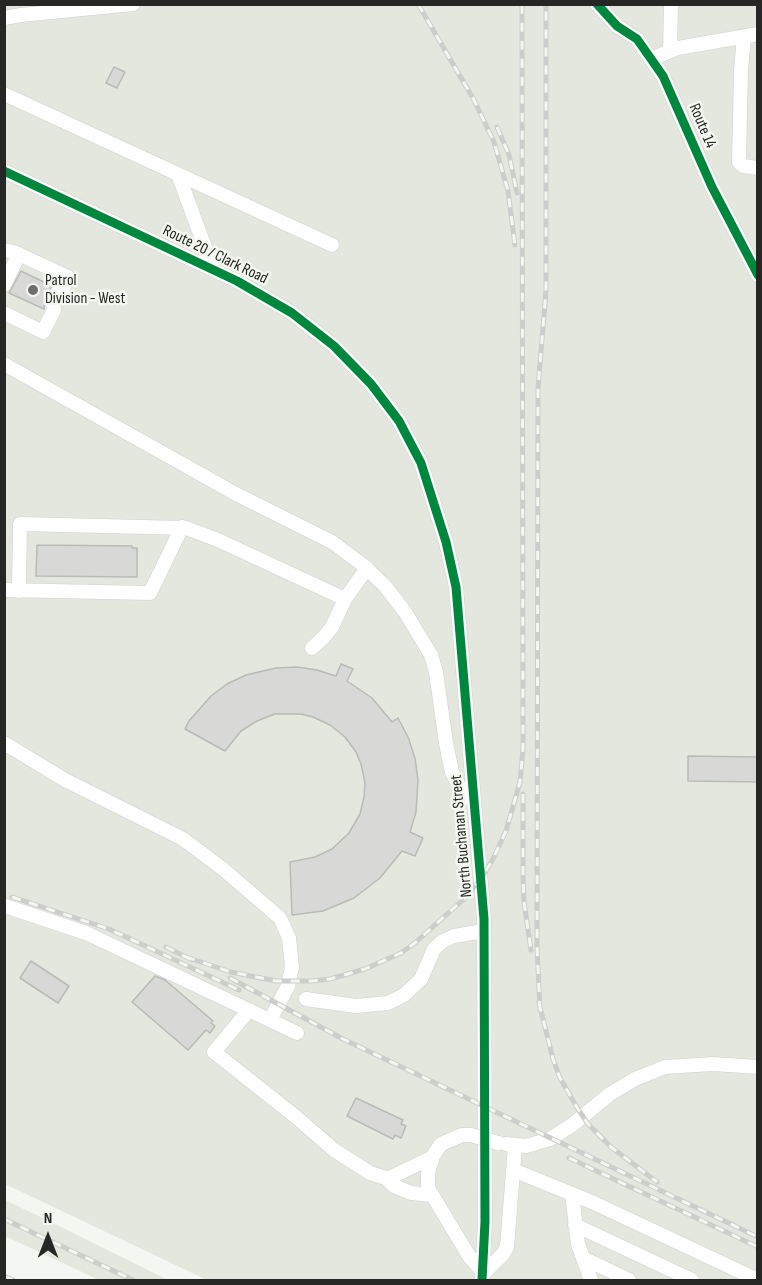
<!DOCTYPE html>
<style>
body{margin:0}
#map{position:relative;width:762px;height:1285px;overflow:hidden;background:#f4f6f1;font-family:"Sofia Sans Condensed",sans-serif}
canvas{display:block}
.frame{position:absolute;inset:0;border:6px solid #262725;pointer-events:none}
.north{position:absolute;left:18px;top:1207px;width:60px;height:60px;-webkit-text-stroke:4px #f4f7f0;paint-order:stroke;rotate:0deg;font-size:16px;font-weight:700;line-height:24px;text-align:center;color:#262725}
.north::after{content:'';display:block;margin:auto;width:21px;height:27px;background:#262725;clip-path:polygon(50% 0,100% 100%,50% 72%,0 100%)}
</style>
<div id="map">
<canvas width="762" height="1285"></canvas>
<div class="frame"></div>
<div class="north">N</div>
</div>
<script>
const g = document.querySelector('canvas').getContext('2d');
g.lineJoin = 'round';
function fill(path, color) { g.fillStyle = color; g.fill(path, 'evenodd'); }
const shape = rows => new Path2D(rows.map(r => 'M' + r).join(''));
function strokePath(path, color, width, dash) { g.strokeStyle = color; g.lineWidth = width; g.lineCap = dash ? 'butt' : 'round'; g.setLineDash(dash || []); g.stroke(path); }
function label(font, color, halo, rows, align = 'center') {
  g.font = font + ' "Sofia Sans Condensed",sans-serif'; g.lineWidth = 5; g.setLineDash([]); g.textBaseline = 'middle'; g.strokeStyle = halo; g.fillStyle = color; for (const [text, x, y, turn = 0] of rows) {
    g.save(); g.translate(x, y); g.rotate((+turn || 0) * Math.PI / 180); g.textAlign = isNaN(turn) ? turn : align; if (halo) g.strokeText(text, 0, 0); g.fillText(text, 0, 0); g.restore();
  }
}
fill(shape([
 [4,5,757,5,757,1280,207,1280,5,1184],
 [5,1200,51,1222,168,1280,99,1280,5,1236]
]), '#e3e7dd');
const building = shape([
 [114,67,125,72,117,88,106,83,114,67],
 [21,271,52,286,45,300,44,309,9,293,21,271],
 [37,545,132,546,132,548,137,548,137,577,36,576,37,545],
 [341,664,353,669,347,681,372,698,392,722,398,718,408,737,415,758,418,780,416,812,410,832,423,838,415,856,402,851,380,878,354,898,323,911,292,915,290,862,315,857,332,849,349,833,360,814,364,797,365,783,361,764,356,752,345,737,330,725,313,717,301,714,275,714,257,721,241,731,225,751,185,729,189,721,211,696,227,684,246,675,276,668,297,667,317,670,336,676,341,664],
 [688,756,758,757,758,782,688,781,688,756],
 [31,961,69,986,58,1003,20,978,31,961],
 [155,976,165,980,213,1021,211,1023,215,1026,210,1033,206,1030,188,1050,132,1002,155,976],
 [356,1098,403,1120,401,1124,406,1126,401,1138,395,1135,393,1139,347,1116,356,1098]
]);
fill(building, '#d8d9d6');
strokePath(building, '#b9bbb7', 1.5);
const minor = shape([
 [597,4,617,26,637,39,663,76,712,187,758,275],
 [4,18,21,15,133,4],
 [744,37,741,70,739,162,743,166,758,168],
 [670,51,671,4],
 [651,59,678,48,758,34],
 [4,94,332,245],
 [4,171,237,281,292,313,334,346,371,384,399,421,421,463,446,542,456,587,484,919,485,1222,482,1280],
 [178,174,213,269],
 [4,250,14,252,68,277,62,290,57,293,53,303,54,310,43,332,4,313],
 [4,285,19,254],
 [4,364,236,494,332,542,363,565,385,586,405,612,431,655,436,672,446,743,452,772,461,790,474,802],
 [4,590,150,593,182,527],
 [19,591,20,524,186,528,218,540,345,599,367,568],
 [312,648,323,638,332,627,345,599],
 [4,743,65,780,183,839,223,869,280,918,289,938,292,967,288,986,270,1020],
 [5,906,86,933,297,1033],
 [306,999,356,1006,388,1003,404,995,421,979,434,949,443,941,454,936,484,931],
 [249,1010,214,1052,296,1117,334,1150,370,1173,389,1179],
 [471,1135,462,1135,441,1144,433,1156,428,1173,428,1188,469,1256,484,1273,503,1254,507,1247,515,1146],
 [506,1144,526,1146,550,1139,572,1125,610,1094,635,1079,665,1067,713,1064,758,1067],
 [513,1170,592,1202,758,1280],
 [572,1194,578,1244,591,1280],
 [431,1195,411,1193,394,1186,389,1181,391,1177,433,1157],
 [575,1225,692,1280],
 [583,1258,629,1280]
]);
strokePath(minor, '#d0d1ce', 15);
strokePath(minor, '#fdfefd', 14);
const rail = shape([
 [418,4,474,100,494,142,508,191,515,245],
 [497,127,509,155,517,193],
 [523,794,523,876,524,902,531,950],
 [12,897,109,929,239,990],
 [166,947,192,960],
 [186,957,231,972,276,981,311,981,330,979,365,969,401,953,416,942,464,899,481,879,493,859,506,831,520,782,523,749,522,4],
 [230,978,343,1039,758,1237],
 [539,1003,553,1059,560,1078,578,1109,588,1124,611,1147,657,1182],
 [540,1010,537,947,538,388,546,291,546,4],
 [569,1158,758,1247],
 [4,1219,133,1280],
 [4,1276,13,1280]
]);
strokePath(rail, '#cdcdcc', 5);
strokePath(rail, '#f4f7f0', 3, [9]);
const minorBridge = shape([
 [471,1135,498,1143]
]);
strokePath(minorBridge, '#d0d1ce', 15, []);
strokePath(minorBridge, '#fdfefd', 14);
strokePath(shape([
 [597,4,617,26,637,39,663,76,712,187,758,275],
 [4,171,237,281,292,313,334,346,371,384,399,421,421,463,446,542,456,587,484,919,485,1222,482,1280]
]), '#00873e', 9);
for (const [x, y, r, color] of [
 [33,290,6,"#6e6f6c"]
]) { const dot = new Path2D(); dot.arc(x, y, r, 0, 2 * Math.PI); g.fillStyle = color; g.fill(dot); strokePath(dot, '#f4f7f0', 2); }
label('16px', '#262725', '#f4f7f0', [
 ["Route 14",702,126,67],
 ["Route 20 / Clark Road",215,255,26],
 ["North Buchanan Street",462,836,-95]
]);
label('16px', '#262725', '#f4f7f0', [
 ["Patrol",45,281],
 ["Division - West",45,299]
], 'left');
</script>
